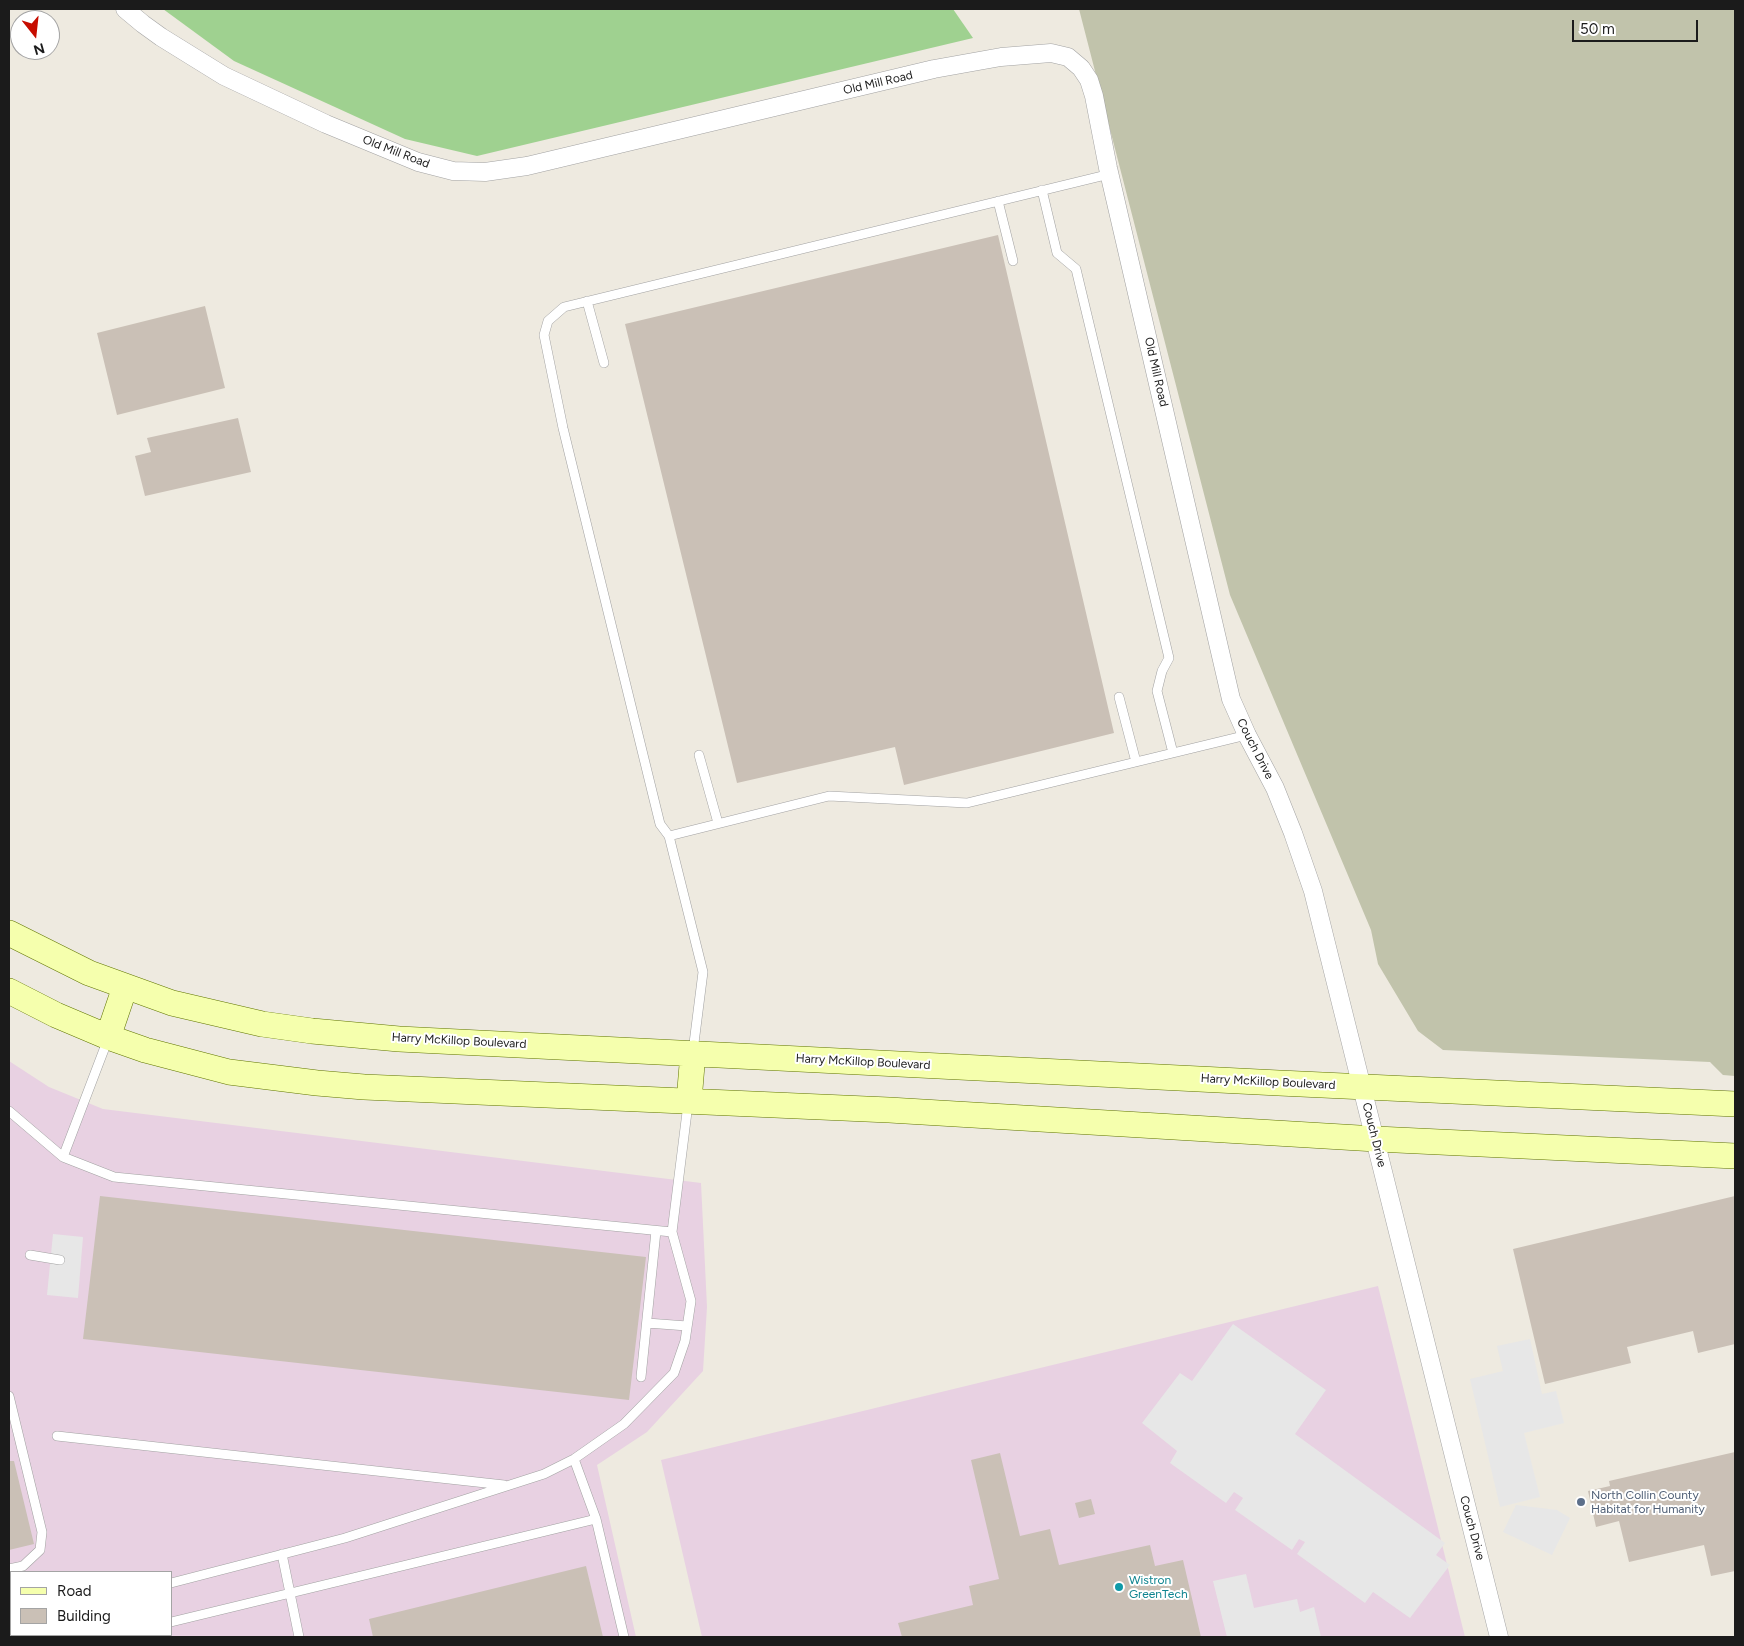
<!DOCTYPE html>
<style>
body{margin:0}
#map{position:relative;width:1744px;height:1646px;overflow:hidden;background:#eeeae0;font-family:Figtree,sans-serif}
canvas{display:block}
.frame{position:absolute;inset:0;border:10px solid #1b1b1b;pointer-events:none}
.legend{position:absolute;left:10px;top:1571px;width:162px;height:65px;box-sizing:border-box;background:#fff;border:1px solid #a4a4a4;margin:0;padding:6px 9px;list-style:none;font-size:15px;color:#1b1b1b}
.legend li{display:flex;align-items:center;gap:10px;height:25px}
.legend b{width:25px;border:1px solid #a4a4a4}
.north{position:absolute;left:10px;top:10px;width:50px;height:50px;box-sizing:border-box;background:#fff;border:1px solid #a4a4a4;border-radius:50%;rotate:164deg;font-size:14px;font-weight:700;line-height:20px;text-align:center;color:#1b1b1b}
.north::after{content:'';display:block;margin:auto;width:18px;height:22px;background:#c70d00;clip-path:polygon(50% 0,100% 100%,50% 72%,0 100%)}
.scale{position:absolute;left:1572px;top:20px;width:126px;height:22px;box-sizing:border-box;border:2px solid #1b1b1b;border-top:0;padding-left:6px;font-size:15px;line-height:18px;white-space:nowrap;color:#1b1b1b;-webkit-text-stroke:4px #fff;paint-order:stroke}
</style>
<div id="map">
<canvas width="1744" height="1646"></canvas>
<div class="frame"></div>
<ul class="legend">
<li><b style="height:6px;background:#f5ffad"></b>Road</li>
<li><b style="height:14px;background:#cac0b6"></b>Building</li>
</ul>
<div class="north">N</div>
<div class="scale">50 m</div>
</div>
<script>
const g = document.querySelector('canvas').getContext('2d');
g.lineJoin = 'round';
function fill(path, color) { g.fillStyle = color; g.fill(path, 'evenodd'); }
const shape = rows => new Path2D(rows.map(r => 'M' + r).join(''));
function strokePath(path, color, width, dash) { g.strokeStyle = color; g.lineWidth = width; g.lineCap = dash ? 'butt' : 'round'; g.setLineDash(dash || []); g.stroke(path); }
function label(font, color, halo, rows, align = 'center') {
  g.font = font + ' Figtree,sans-serif'; g.lineWidth = 4; g.setLineDash([]); g.textBaseline = 'middle'; g.strokeStyle = halo; g.fillStyle = color; for (const [text, x, y, turn = 0] of rows) {
    g.save(); g.translate(x, y); g.rotate((+turn || 0) * Math.PI / 180); g.textAlign = isNaN(turn) ? turn : align; if (halo) g.strokeText(text, 0, 0); g.fillText(text, 0, 0); g.restore();
  }
}
fill(shape([
 [9,1061,49,1087,103,1109,701,1183,707,1307,703,1371,647,1432,597,1465,636,1637,9,1637],
 [11,1572,171,1572,171,1635,11,1635],
 [1378,1286,1465,1637,702,1637,661,1460]
]), '#e8d1e2');
fill(shape([
 [1079,9,1735,9,1735,1076,1723,1075,1710,1062,1443,1050,1418,1031,1378,964,1371,930,1230,595]
]), '#c1c3ab');
fill(shape([
 [163,9,953,9,973,38,477,156,405,139,234,61]
]), '#9fd190');
fill(shape([
 [53,1234,83,1237,78,1298,47,1295],
 [1233,1324,1326,1390,1295,1434,1445,1543,1436,1555,1450,1565,1410,1618,1373,1592,1365,1603,1297,1554,1305,1542,1299,1539,1292,1550,1235,1510,1243,1498,1234,1492,1226,1503,1170,1463,1177,1451,1142,1423,1180,1373,1192,1381],
 [1530,1339,1542,1394,1556,1391,1564,1423,1524,1433,1540,1497,1500,1507,1470,1379,1503,1371,1497,1346],
 [1516,1505,1557,1510,1570,1518,1552,1555,1503,1532],
 [1246,1574,1254,1608,1297,1599,1300,1612,1314,1607,1321,1637,1227,1637,1213,1581]
]), '#e7e7e7');
fill(shape([
 [998,235,1114,733,904,785,895,747,737,783,625,324],
 [205,306,225,388,117,415,97,333],
 [238,418,251,472,145,496,135,456,151,452,147,438],
 [100,1196,646,1257,629,1400,83,1339],
 [1735,1196,1735,1344,1698,1353,1693,1331,1627,1347,1631,1363,1545,1384,1513,1249],
 [1735,1452,1735,1571,1711,1576,1704,1545,1629,1562,1619,1521,1596,1527,1588,1491,1610,1486,1609,1481],
 [1000,1453,1020,1536,1050,1529,1059,1565,1150,1545,1155,1566,1183,1560,1201,1637,902,1637,898,1623,973,1605,969,1586,999,1579,971,1460],
 [9,1461,14,1461,34,1544,9,1550],
 [1091,1499,1095,1514,1079,1518,1075,1503],
 [586,1566,603,1637,373,1637,369,1619]
]), '#cac0b6');
const lane = shape([
 [1110,174,564,307,548,321,544,335,563,428,660,824,669,836,829,796,967,803,1247,735],
 [1042,190,1057,253,1076,269,1169,658,1162,671,1157,691,1173,753],
 [998,201,1013,261],
 [587,301,604,363],
 [1119,697,1136,762],
 [699,755,718,823],
 [669,836,703,972,693,1051],
 [9,1111,63,1157,108,1039],
 [63,1157,114,1177,672,1232],
 [30,1255,60,1260],
 [647,1323,687,1326],
 [641,1377,656,1231],
 [9,1396,42,1532,40,1550,23,1566,9,1569],
 [57,1436,504,1485],
 [574,1459,596,1519,624,1637],
 [282,1554,299,1637],
 [171,1583,345,1538,544,1474,574,1459,624,1424,674,1373,685,1341,691,1301,672,1232,688,1104],
 [171,1622,596,1519],
 [106,1637,117,1635]
]);
const street = shape([
 [125,9,143,24,161,37,224,76,326,124,418,162,453,171,485,172,527,166,934,69,1001,57,1051,53,1068,57,1081,68,1089,80,1094,96,1108,168,1231,699,1247,735,1275,788,1293,833,1313,891,1499,1637]
]);
const secondary = shape([
 [9,933,89,973,172,1003,262,1024,312,1031,399,1039,1279,1083,1735,1104],
 [9,991,56,1015,108,1037,145,1050,229,1072,317,1083,364,1087,889,1110,1376,1139,1735,1156],
 [108,1037,125,987],
 [689,1101,693,1053]
]);
strokePath(lane, '#a2a2a2', 10);
strokePath(street, '#a2a2a2', 19);
strokePath(secondary, '#607500', 26);
strokePath(lane, '#fff', 9);
strokePath(street, '#fff', 18);
strokePath(secondary, '#f5ffad', 25);
for (const [x, y, r, color] of [
 [1581,1502,5,"#5c6f8a"],
 [1119,1587,5,"#0f9aa8"]
]) { const dot = new Path2D(); dot.arc(x, y, r, 0, 2 * Math.PI); g.fillStyle = color; g.fill(dot); strokePath(dot, '#fff', 2); }
label('12px', '#1b1b1b', '#fff', [
 ["Old Mill Road",878,83,-13],
 ["Old Mill Road",396,152,21],
 ["Old Mill Road",1156,372,77],
 ["Couch Drive",1255,749,63],
 ["Harry McKillop Boulevard",459,1041,3],
 ["Harry McKillop Boulevard",863,1062,3],
 ["Harry McKillop Boulevard",1268,1082,3],
 ["Couch Drive",1374,1135,76],
 ["Couch Drive",1472,1528,75]
]);
label('12px', '#4e5e75', '#fff', [
 ["North Collin County",1591,1495],
 ["Habitat for Humanity",1591,1509]
], 'left');
label('12px', '#0d838f', '#fff', [
 ["Wistron",1129,1580],
 ["GreenTech",1129,1594]
], 'left');
</script>
